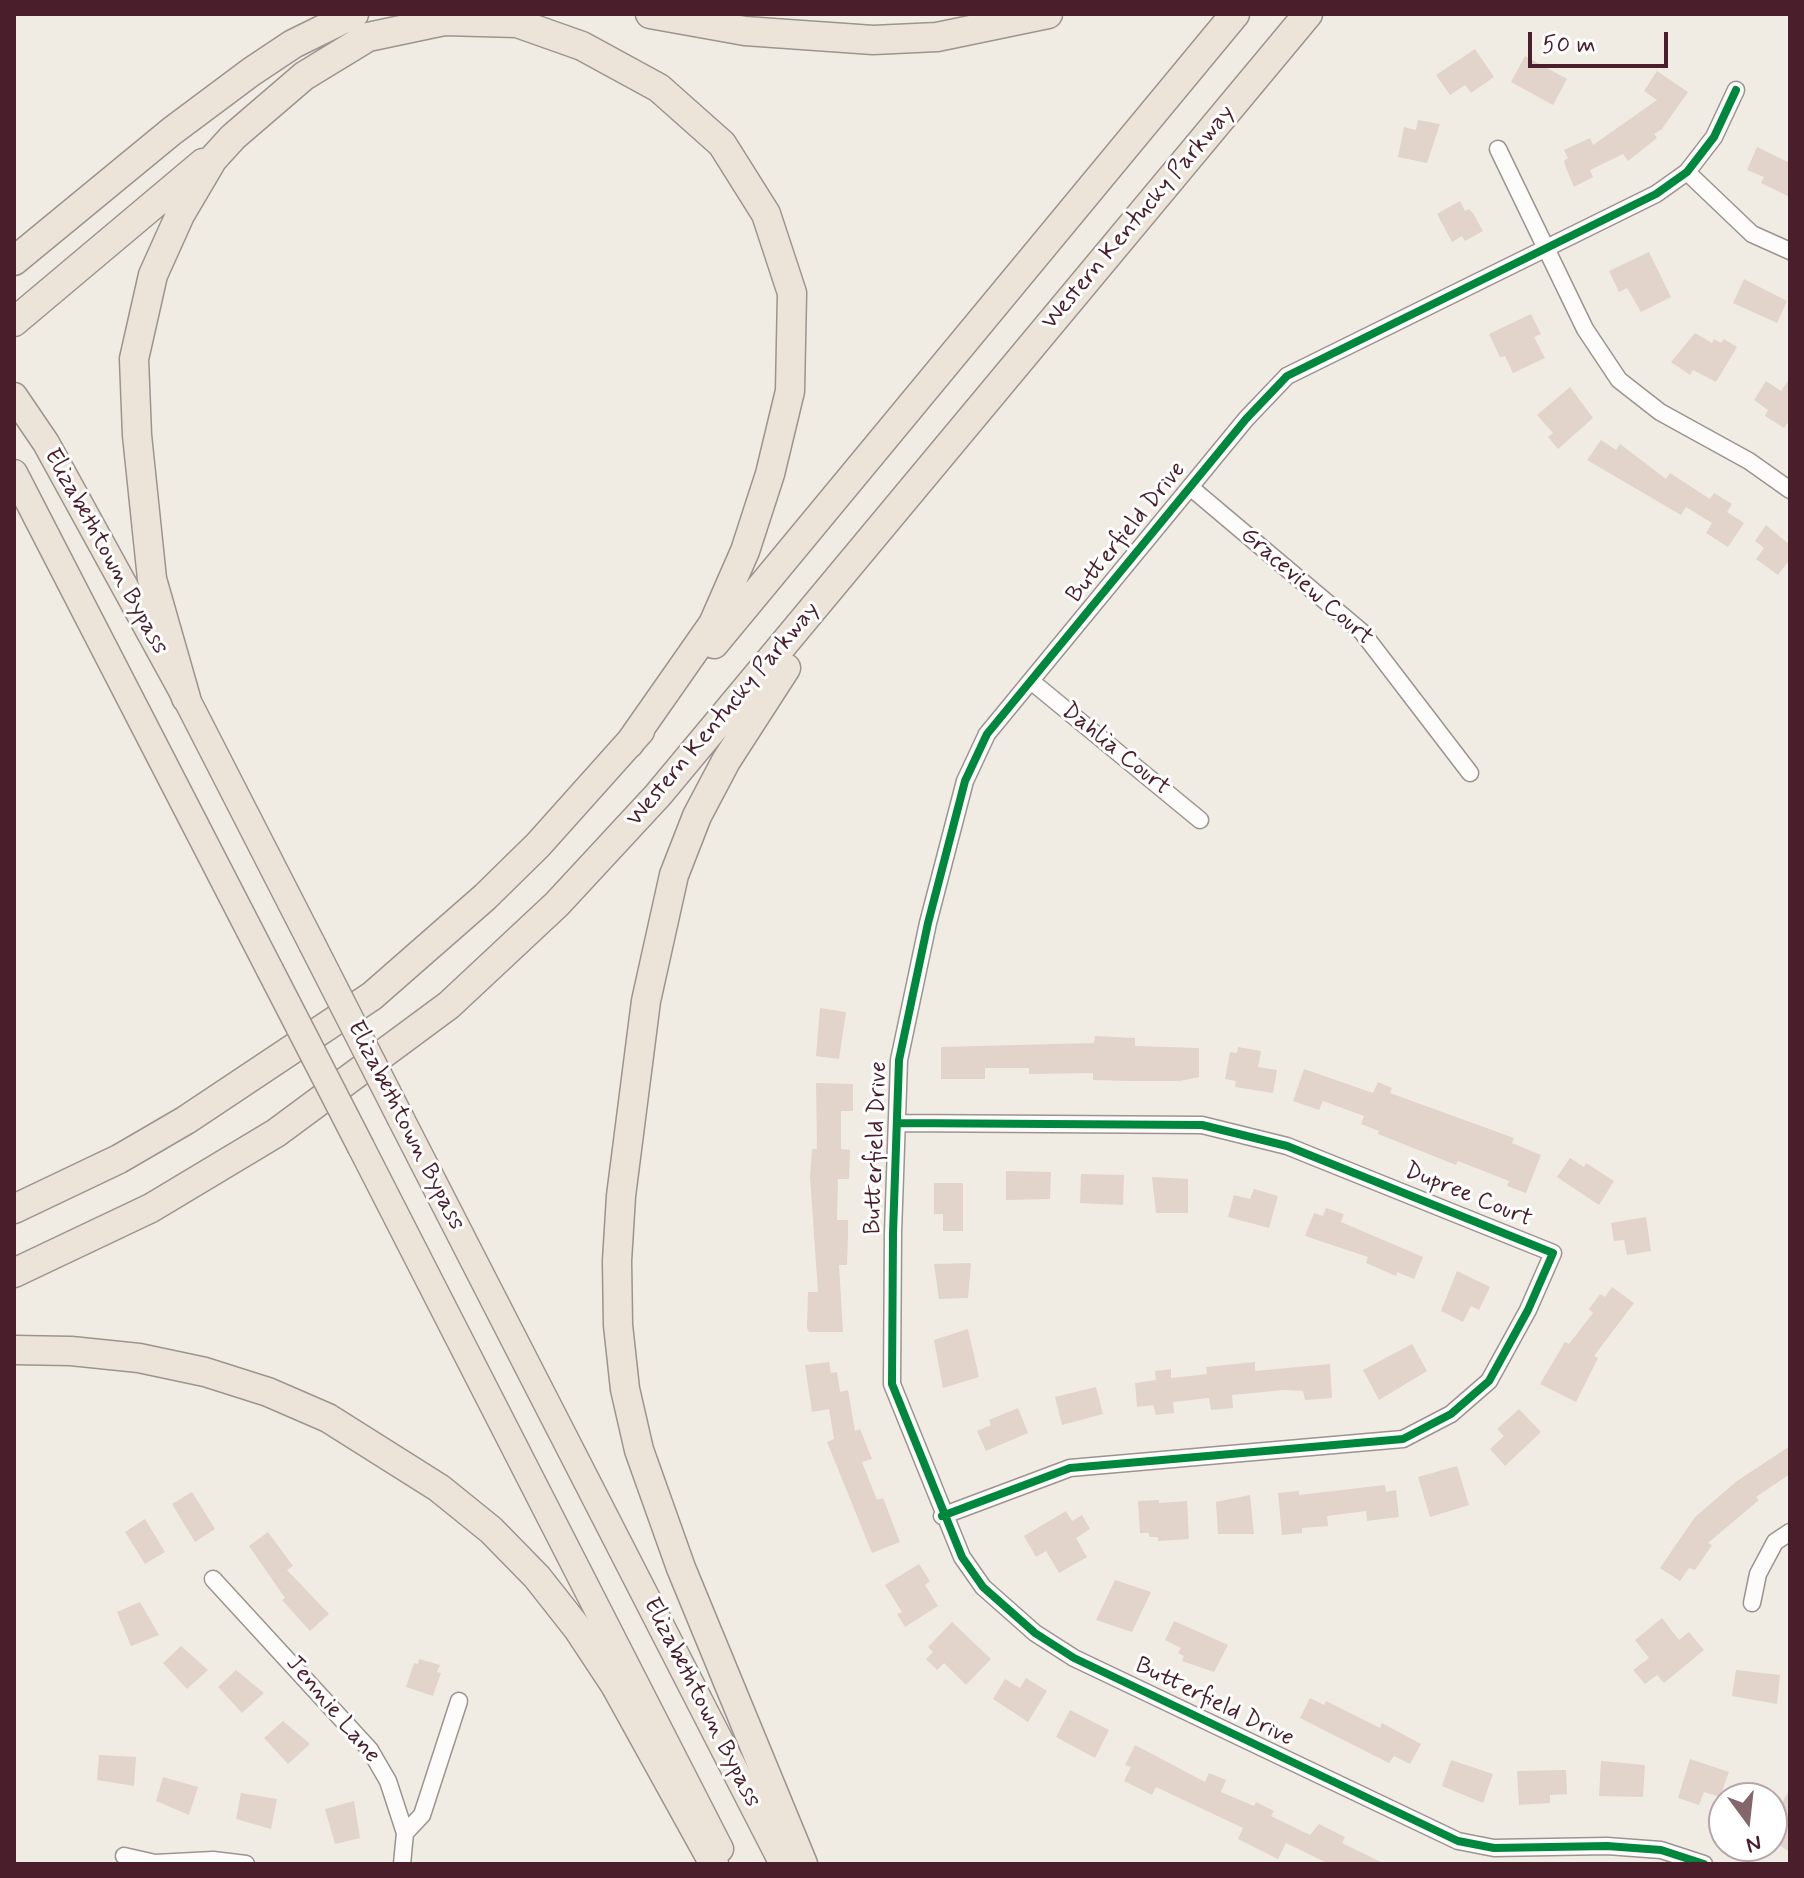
<!DOCTYPE html>
<style>
body{margin:0}
#map{position:relative;width:1804px;height:1878px;overflow:hidden;background:#f1ece3;font-family:Mynerve,sans-serif}
canvas{display:block}
.frame{position:absolute;inset:0;border:16px solid #4a1f2b;pointer-events:none}
.north{position:absolute;left:1708px;top:1782px;width:80px;height:80px;box-sizing:border-box;background:#fff;border:2px solid #b7a5aa;border-radius:50%;rotate:165deg;font-size:22px;font-weight:700;line-height:32px;text-align:center;color:#4a1f2b}
.north::after{content:'';display:block;margin:auto;width:28px;height:36px;background:#84676b;clip-path:polygon(50% 0,100% 100%,50% 72%,0 100%)}
.scale{position:absolute;left:1528px;top:32px;width:140px;height:36px;box-sizing:border-box;border:4px solid #4a1f2b;border-top:0;padding-left:10px;font-size:24px;line-height:28px;white-space:nowrap;color:#4a1f2b;-webkit-text-stroke:6px #fff;paint-order:stroke}
</style>
<div id="map">
<canvas width="1804" height="1878"></canvas>
<div class="frame"></div>
<div class="north">N</div>
<div class="scale">50 m</div>
</div>
<script>
const g = document.querySelector('canvas').getContext('2d');
g.lineJoin = 'round';
function fill(path, color) { g.fillStyle = color; g.fill(path, 'evenodd'); }
const shape = rows => new Path2D(rows.map(r => 'M' + r).join(''));
function strokePath(path, color, width, dash) { g.strokeStyle = color; g.lineWidth = width; g.lineCap = dash ? 'butt' : 'round'; g.setLineDash(dash || []); g.stroke(path); }
function label(font, color, halo, rows, align = 'center') {
  g.font = font + ' Mynerve,sans-serif'; g.lineWidth = 6; g.setLineDash([]); g.textBaseline = 'middle'; g.strokeStyle = halo; g.fillStyle = color; for (const [text, x, y, turn = 0] of rows) {
    g.save(); g.translate(x, y); g.rotate((+turn || 0) * Math.PI / 180); g.textAlign = isNaN(turn) ? turn : align; if (halo) g.strokeText(text, 0, 0); g.fillText(text, 0, 0); g.restore();
  }
}
fill(shape([
 [1475,49,1494,77,1471,93,1465,85,1450,95,1436,75],
 [1525,56,1567,79,1553,105,1511,82],
 [1657,71,1688,92,1662,129,1654,134,1657,138,1628,161,1623,154,1590,170,1593,177,1574,187,1566,168,1564,161,1568,158,1564,150,1590,138,1593,145,1657,100,1644,91],
 [1418,120,1440,124,1427,163,1398,157,1404,127,1416,130],
 [1757,147,1790,163,1790,197,1761,183,1764,177,1747,170],
 [1460,201,1465,211,1469,209,1473,213,1483,231,1465,241,1462,236,1452,242,1437,214],
 [1649,252,1671,297,1641,312,1627,288,1619,292,1609,271],
 [1744,279,1787,301,1777,323,1733,303],
 [1531,314,1541,334,1534,337,1545,358,1513,373,1505,356,1500,357,1489,334],
 [1695,333,1712,343,1714,339,1721,343,1724,339,1737,347,1716,382,1693,370,1690,375,1671,362],
 [1790,378,1790,420,1784,428,1765,416,1768,410,1754,400,1766,381,1781,391],
 [1570,387,1593,418,1558,449,1548,437,1553,433,1537,415],
 [1601,440,1616,450,1620,444,1666,479,1670,473,1710,499,1714,493,1732,504,1727,512,1744,523,1728,547,1706,533,1712,523,1686,507,1681,515,1587,460],
 [1766,525,1790,545,1790,559,1778,575,1756,559,1764,548,1755,541],
 [820,1008,846,1012,839,1059,816,1056],
 [1095,1036,1135,1038,1135,1046,1199,1048,1199,1077,1180,1081,1129,1081,1093,1080,1093,1073,1029,1074,1029,1068,985,1068,985,1079,941,1079,941,1047,1094,1043],
 [1238,1047,1261,1051,1258,1067,1277,1070,1273,1093,1235,1087,1236,1081,1225,1079,1230,1052,1237,1053],
 [1304,1069,1373,1093,1378,1082,1392,1088,1390,1093,1514,1138,1512,1143,1541,1155,1526,1193,1507,1186,1509,1181,1458,1161,1456,1165,1378,1134,1379,1131,1361,1124,1364,1116,1323,1101,1319,1110,1293,1101],
 [816,1083,853,1084,853,1111,841,1111,841,1149,850,1150,849,1179,838,1179,837,1220,848,1220,848,1236,847,1265,839,1265,843,1332,809,1332,807,1328,808,1292,818,1292,810,1177,812,1149,817,1149],
 [1570,1158,1584,1167,1586,1163,1614,1181,1599,1205,1557,1177],
 [1006,1171,1051,1172,1050,1199,1006,1200],
 [1081,1174,1124,1175,1123,1205,1080,1203],
 [1152,1177,1188,1179,1188,1213,1156,1213],
 [934,1183,963,1183,963,1231,943,1231,943,1214,934,1214],
 [1254,1189,1278,1196,1269,1228,1228,1217,1234,1195,1250,1199],
 [1326,1208,1344,1214,1341,1222,1423,1257,1414,1279,1397,1272,1396,1276,1366,1263,1368,1257,1305,1236,1314,1213,1323,1216],
 [1646,1217,1651,1251,1627,1255,1624,1240,1614,1241,1611,1223],
 [971,1263,968,1298,939,1299,934,1264],
 [1457,1271,1490,1287,1479,1310,1471,1306,1463,1322,1441,1311],
 [1612,1287,1634,1303,1594,1356,1598,1358,1576,1402,1540,1384,1565,1342,1569,1344,1593,1313,1589,1309,1600,1294,1605,1297],
 [968,1329,979,1377,943,1388,934,1340],
 [1412,1344,1427,1371,1379,1400,1363,1370],
 [829,1362,831,1373,837,1372,840,1392,848,1390,855,1431,860,1429,872,1459,862,1462,877,1500,883,1498,900,1542,872,1553,827,1442,834,1439,829,1409,812,1412,805,1365],
 [1255,1362,1255,1371,1330,1364,1332,1398,1305,1400,1303,1391,1284,1390,1232,1395,1233,1408,1211,1410,1209,1398,1173,1402,1174,1413,1156,1415,1153,1405,1137,1407,1135,1383,1156,1380,1155,1371,1171,1369,1171,1378,1207,1374,1206,1367],
 [1096,1387,1103,1414,1062,1425,1055,1397],
 [1018,1408,1028,1433,986,1451,977,1431,991,1425,989,1420],
 [1519,1409,1541,1432,1505,1466,1490,1449,1504,1436,1497,1429],
 [1790,1446,1790,1474,1756,1497,1759,1500,1708,1543,1712,1545,1695,1570,1689,1568,1680,1581,1660,1568,1695,1517,1737,1481],
 [1457,1466,1469,1505,1430,1517,1418,1477],
 [1385,1485,1386,1492,1396,1490,1399,1517,1367,1521,1366,1511,1327,1516,1328,1526,1302,1528,1302,1533,1282,1535,1278,1493,1299,1491,1299,1495],
 [192,1492,215,1529,195,1542,172,1504],
 [1250,1495,1254,1534,1218,1534,1216,1502],
 [1159,1500,1159,1503,1187,1501,1189,1539,1158,1541,1158,1537,1149,1537,1149,1533,1140,1533,1138,1501],
 [1066,1511,1072,1521,1082,1515,1090,1529,1076,1538,1087,1557,1059,1573,1046,1551,1036,1557,1024,1536],
 [145,1519,165,1552,145,1564,125,1532],
 [268,1532,293,1566,287,1570,329,1614,310,1631,282,1600,285,1598,249,1546],
 [919,1564,930,1581,925,1585,938,1606,905,1627,897,1614,902,1612,885,1585],
 [1115,1580,1151,1592,1132,1632,1096,1620],
 [140,1602,159,1635,131,1646,117,1612],
 [1662,1618,1679,1640,1689,1632,1704,1650,1664,1683,1657,1675,1645,1684,1633,1670,1649,1658,1635,1640],
 [1174,1621,1228,1645,1214,1672,1182,1661,1184,1656,1178,1653,1181,1648,1165,1640],
 [952,1622,991,1659,966,1685,944,1663,937,1670,926,1659,933,1652,928,1647],
 [181,1646,208,1670,187,1689,163,1663],
 [419,1659,440,1665,437,1672,441,1673,433,1696,406,1687,414,1663,418,1664],
 [236,1670,264,1693,242,1713,218,1687],
 [1736,1670,1780,1675,1777,1704,1732,1696],
 [1026,1678,1047,1691,1028,1722,993,1699,1005,1679,1020,1688],
 [1310,1698,1324,1705,1326,1701,1380,1728,1382,1723,1421,1744,1410,1764,1394,1756,1389,1763,1300,1718],
 [1070,1710,1109,1730,1095,1758,1056,1737],
 [283,1721,310,1744,288,1764,264,1738],
 [1135,1745,1205,1782,1209,1773,1226,1780,1221,1792,1254,1806,1256,1802,1274,1811,1271,1816,1310,1835,1319,1824,1345,1837,1342,1843,1385,1864,1329,1864,1286,1843,1278,1859,1238,1839,1243,1828,1156,1787,1152,1795,1124,1781,1131,1767,1125,1765],
 [99,1755,136,1757,134,1786,97,1780],
 [1690,1759,1729,1772,1720,1797,1704,1792,1699,1805,1678,1798],
 [1451,1760,1493,1774,1483,1803,1442,1786],
 [1601,1761,1645,1765,1643,1797,1599,1796],
 [1566,1770,1567,1794,1550,1795,1550,1803,1519,1805,1517,1771],
 [163,1777,198,1787,189,1815,156,1801],
 [1790,1789,1790,1852,1772,1841,1772,1820],
 [241,1793,277,1799,271,1829,236,1819],
 [354,1801,360,1838,335,1844,325,1809]
]), '#e2d3cb');
const minor = shape([
 [1498,149,1585,329,1619,380,1660,412,1749,461,1790,490],
 [1687,172,1752,234,1790,251],
 [1190,487,1362,632,1470,773],
 [1031,681,1200,820],
 [897,1123,1202,1125,1287,1146,1553,1253,1528,1310,1489,1381,1451,1414,1403,1439,1070,1468,942,1516],
 [213,1579,370,1750,388,1781,405,1833,402,1864],
 [1752,1603,1758,1574,1775,1542,1790,1532],
 [405,1833,422,1815,459,1701],
 [124,1856,155,1863,213,1860,246,1864],
 [1704,1864,1661,1850,1607,1846,1494,1848,1458,1841,1074,1658,1035,1633,983,1587,962,1557,892,1384,893,1233,899,1060,928,923,965,781,987,734,1246,419,1287,376,1656,194,1687,172,1714,137,1736,90]
]);
const trunk = shape([
 [14,396,46,443,186,698,312,944],
 [14,473,270,970],
 [401,1119,783,1864],
 [361,1147,720,1849]
]);
const motorway = shape([
 [650,14,745,31,873,40,937,37,1048,14],
 [14,261,172,131,251,72,293,44,354,14],
 [14,322,203,163],
 [714,644,1235,14],
 [786,668,726,761,697,816,674,875,646,1001,621,1196,617,1261,618,1325,625,1389,639,1450,681,1568,803,1864],
 [186,698,152,579,137,435,134,359,153,275,180,215,213,159,233,137,304,76,368,37,444,21,517,23,582,46,659,88,722,144,766,214,792,293,790,391,770,474,745,551,713,624,629,744],
 [14,1209,119,1159,186,1120,372,996,485,897,538,845,640,731],
 [14,1273,151,1208,276,1133,449,1005,557,904,658,795,1308,14],
 [14,1350,71,1351,139,1358,205,1372,268,1392,328,1418,439,1488,491,1530,537,1577,578,1629,615,1685,714,1864]
]);
strokePath(minor, '#9d9390', 19);
strokePath(trunk, '#9d9390', 29);
strokePath(motorway, '#9d9390', 31);
strokePath(minor, '#fdfcfb', 16);
strokePath(trunk, '#ece4d9', 26);
strokePath(motorway, '#ece4d9', 28);
const trunkBridge = shape([
 [312,944,401,1119],
 [270,970,361,1147]
]);
strokePath(trunkBridge, '#9d9390', 29, []);
strokePath(trunkBridge, '#ece4d9', 26);
strokePath(shape([
 [897,1123,1202,1125,1287,1146,1553,1253,1528,1310,1489,1381,1451,1414,1403,1439,1070,1468,942,1516],
 [1704,1864,1661,1850,1607,1846,1494,1848,1458,1841,1074,1658,1035,1633,983,1587,962,1557,892,1384,893,1233,899,1060,928,923,965,781,987,734,1246,419,1287,376,1656,194,1687,172,1714,137,1736,90]
]), '#00873e', 8);
label('24px', '#4a1f2b', '#fff', [
 ["Western Kentucky Parkway",1139,218,-50],
 ["Butterfield Drive",1127,533,-51],
 ["Elizabethtown Bypass",105,552,61],
 ["Graceview Court",1306,587,41],
 ["Western Kentucky Parkway",724,715,-50],
 ["Dahlia Court",1115,750,39],
 ["Elizabethtown Bypass",405,1126,63],
 ["Butterfield Drive",877,1148,-88],
 ["Dupree Court",1468,1196,22],
 ["Elizabethtown Bypass",701,1703,63],
 ["Butterfield Drive",1214,1703,26],
 ["Jennie Lane",332,1710,50]
]);
</script>
